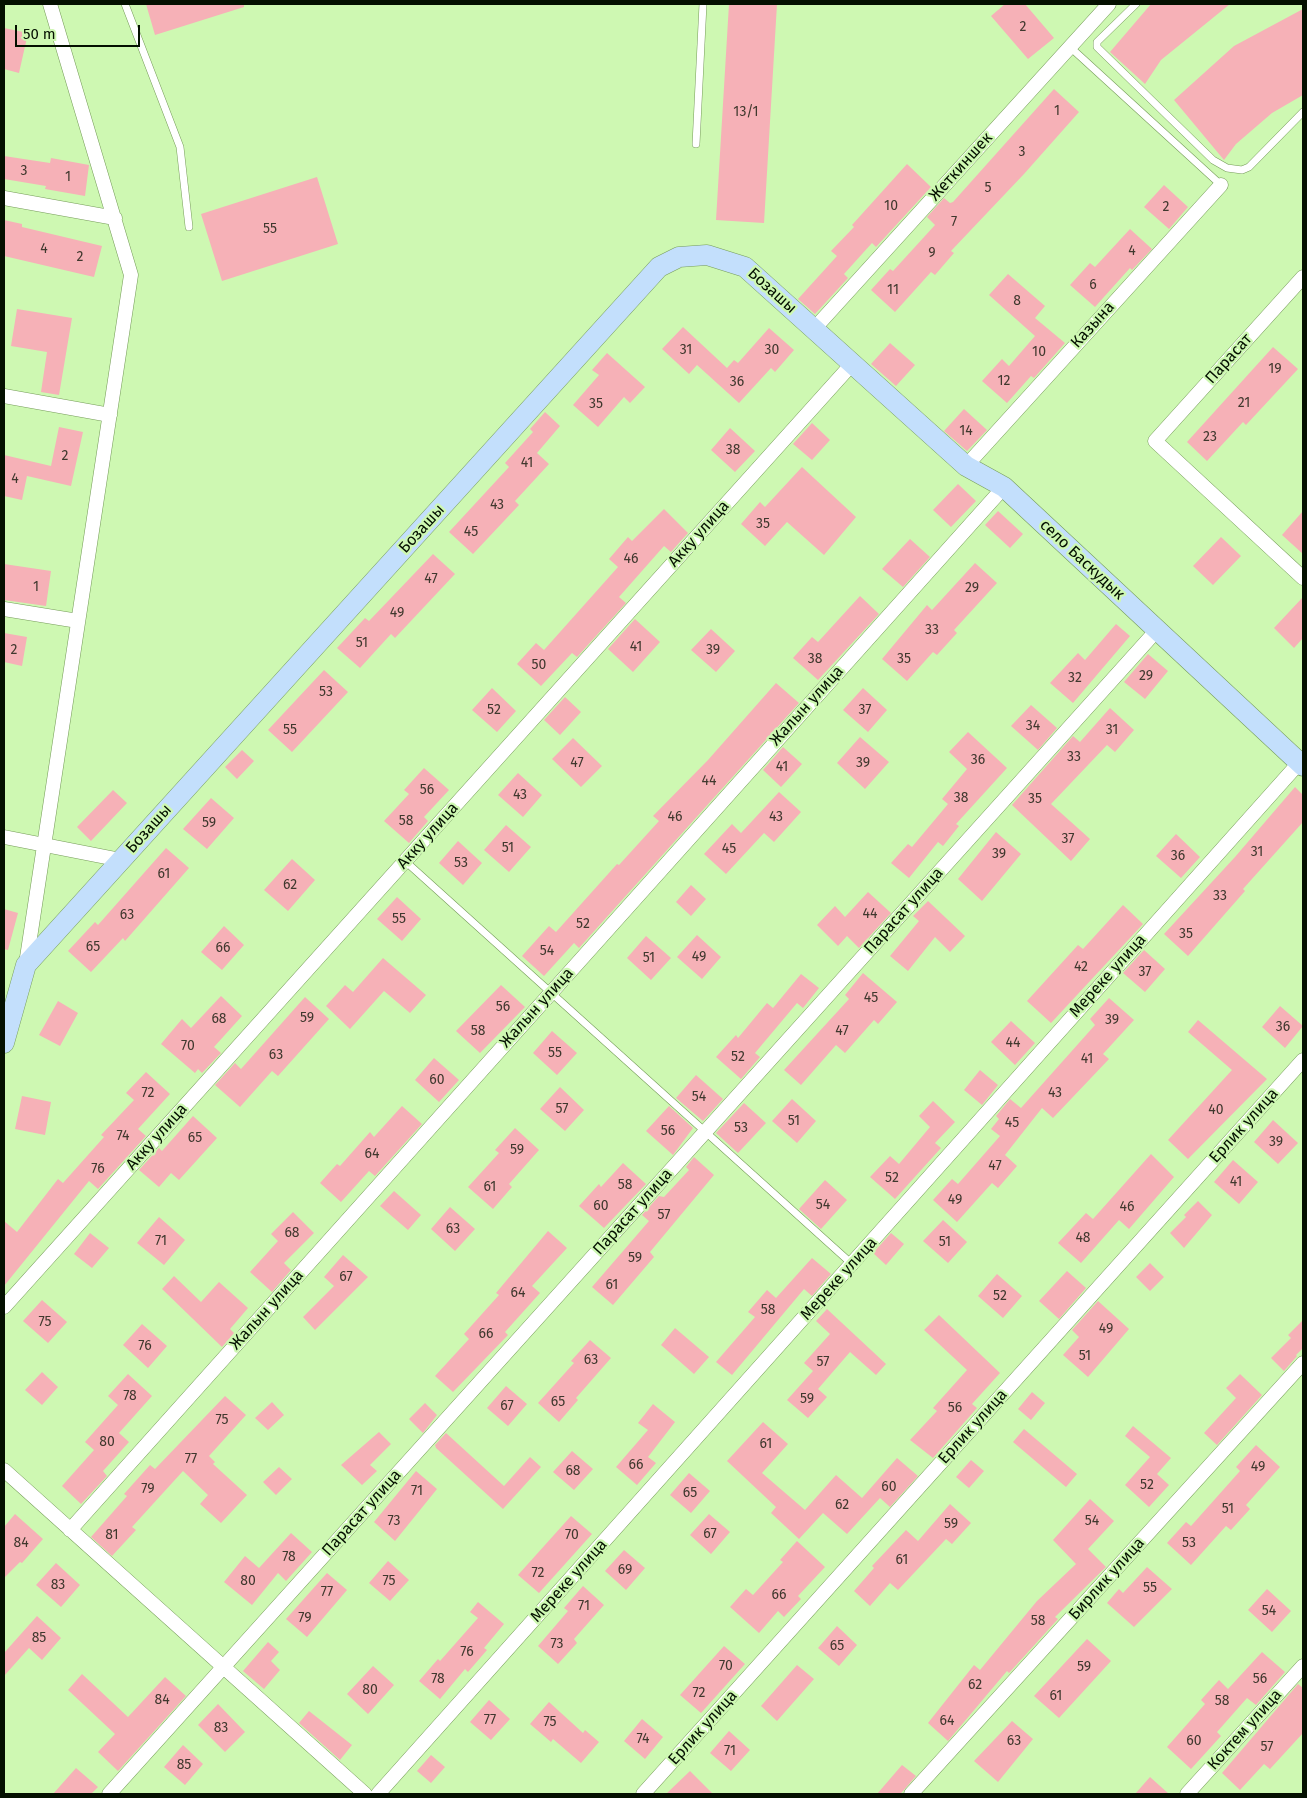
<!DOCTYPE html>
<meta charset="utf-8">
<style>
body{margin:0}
#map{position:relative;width:1307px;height:1798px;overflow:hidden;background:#cef8b2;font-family:"Fira Sans",sans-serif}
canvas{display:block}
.frame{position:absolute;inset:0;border:5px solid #041000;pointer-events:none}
.scale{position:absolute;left:15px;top:25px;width:125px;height:22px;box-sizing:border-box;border:2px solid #041000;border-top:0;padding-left:6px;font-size:15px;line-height:18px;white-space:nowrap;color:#041000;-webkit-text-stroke:4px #cef8b2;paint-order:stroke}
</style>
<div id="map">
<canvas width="1307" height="1798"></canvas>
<div class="frame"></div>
<div class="scale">50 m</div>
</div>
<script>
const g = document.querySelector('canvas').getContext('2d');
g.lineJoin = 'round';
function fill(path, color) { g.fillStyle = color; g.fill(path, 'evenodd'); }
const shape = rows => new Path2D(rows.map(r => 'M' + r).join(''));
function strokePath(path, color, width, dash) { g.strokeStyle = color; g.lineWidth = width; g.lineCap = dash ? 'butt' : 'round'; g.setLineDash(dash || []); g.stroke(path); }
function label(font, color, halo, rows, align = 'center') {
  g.font = font + ' "Fira Sans",sans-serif'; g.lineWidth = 4.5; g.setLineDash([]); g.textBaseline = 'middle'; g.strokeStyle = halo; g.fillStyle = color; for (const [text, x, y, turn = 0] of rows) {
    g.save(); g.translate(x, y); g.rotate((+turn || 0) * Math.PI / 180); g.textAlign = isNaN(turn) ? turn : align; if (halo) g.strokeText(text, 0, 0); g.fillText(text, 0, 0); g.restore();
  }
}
fill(shape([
 [146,4,244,4,244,7,155,35],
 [729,4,777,4,764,223,716,220],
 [1005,4,1025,4,1054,38,1028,59,991,16],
 [1151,4,1230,4,1161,60,1145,84,1110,52],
 [1303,9,1303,95,1272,113,1236,144,1224,160,1174,100,1234,46],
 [4,28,28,33,19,73,4,69],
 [1054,89,1079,112,1024,174,951,251,954,253,935,275,931,272,895,312,871,290,890,269,893,271,935,225,927,217,944,198,950,203,953,202],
 [4,156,50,163,51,158,89,165,85,196,45,189,46,186,4,179],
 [907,164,931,187,876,247,872,243,844,274,848,278,815,314,798,299,837,256,831,251,854,227,852,225],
 [317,177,338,244,222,281,201,214],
 [1164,185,1188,207,1169,229,1144,207],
 [4,220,22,224,22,227,102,246,94,277,4,256],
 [1130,229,1152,249,1132,270,1130,268,1095,307,1070,285,1090,263,1095,267],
 [1008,274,1045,306,1035,318,1065,343,1034,378,1031,376,1007,403,982,381,1002,359,1009,366,1035,336,989,295],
 [17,309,72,318,59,395,41,392,47,352,11,346],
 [683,327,727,368,734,360,738,363,769,328,794,350,775,372,771,368,739,403,697,365,689,374,662,349],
 [890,343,915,365,896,386,871,364],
 [1273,347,1298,369,1246,425,1243,422,1207,461,1187,442],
 [607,353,645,387,630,403,624,397,598,427,573,405,599,375,592,370],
 [964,409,987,430,967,451,944,431],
 [545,412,560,426,537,453,549,464,515,501,519,505,473,554,449,532,509,467,505,463,533,432,530,429],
 [812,423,830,440,812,460,793,444],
 [59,427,83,432,71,486,27,476,22,500,4,496,4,455,51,466],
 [730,428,755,451,735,472,711,450],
 [802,467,856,517,824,555,787,522,765,546,741,524,760,502,765,507],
 [958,484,976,501,951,527,933,510],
 [664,509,688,533,671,552,664,546,619,597,626,603,577,657,572,653,541,686,517,664,536,643,544,650,618,567,609,559,628,537,632,541],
 [998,511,1023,534,1010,548,985,525],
 [1303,511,1303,554,1282,535],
 [1221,537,1241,556,1213,585,1193,566],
 [910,539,930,557,903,587,882,569],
 [433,554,455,574,395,638,391,634,360,668,337,648,365,618,369,621],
 [975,563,997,583,954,630,957,633,937,655,933,652,907,681,882,659,927,605,932,610],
 [4,564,51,571,46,606,4,600],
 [860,596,879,614,818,680,793,658,812,637,818,642],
 [1303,597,1303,638,1294,648,1274,628],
 [635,619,660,642,633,672,608,649],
 [1116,624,1130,636,1073,703,1050,683,1078,653,1085,660],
 [711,629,735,651,716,672,691,650],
 [4,633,27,637,22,666,4,662],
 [1148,654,1168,671,1145,699,1124,682],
 [324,670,348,692,292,752,268,730],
 [776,683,799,703,579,948,574,943,544,976,522,956,549,926,556,932,617,864,619,865,659,821,653,816,708,760],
 [492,688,516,711,497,732,472,710],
 [863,688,887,710,868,732,843,710],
 [565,697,581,712,560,735,544,720],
 [1031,705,1057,728,1038,750,1011,726],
 [1110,708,1134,730,1115,752,1107,745,1051,804,1090,839,1071,861,1012,805,1073,736,1080,742],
 [968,732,1007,768,956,824,959,826,943,846,938,842,909,878,891,863,908,844,912,847,948,804,942,799,967,769,949,752],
 [860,737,889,762,865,789,837,763],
 [573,738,602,766,581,787,552,759],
 [783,747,802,764,781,787,763,770],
 [242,750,254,761,237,779,225,767],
 [424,768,449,790,424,817,428,821,409,843,384,821,409,794,404,790],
 [518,773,542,795,523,817,498,795],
 [1295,787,1303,795,1303,822,1243,889,1245,891,1188,956,1164,934,1235,857],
 [113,790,127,803,91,841,77,827],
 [779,792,801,812,774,842,764,833,726,874,704,854,732,824,741,833],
 [211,798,234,818,207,849,183,829],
 [506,825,531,847,509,872,484,850],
 [996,832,1021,854,982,901,958,879],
 [1176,834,1200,857,1181,878,1156,856],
 [458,841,482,863,463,885,439,863],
 [166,848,189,868,125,941,123,938,91,972,68,951,95,922,98,925],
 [292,859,315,880,288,911,264,890],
 [691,885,706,899,691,916,676,902],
 [868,892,891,913,859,948,847,936,838,946,817,925,835,906,845,917],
 [397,897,421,919,402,941,377,919],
 [928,901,965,936,950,952,935,937,908,971,890,956,919,921,913,916],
 [1123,905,1143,924,1051,1023,1027,1001,1078,945,1083,949],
 [4,909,18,913,8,950,4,949],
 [224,926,244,945,222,970,201,952],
 [697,935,721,957,702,979,677,957],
 [646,936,671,958,651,980,627,958],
 [1144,950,1165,969,1145,992,1123,973],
 [383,958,426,995,410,1013,384,991,350,1029,326,1006,345,985,353,992],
 [863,973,897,1002,878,1024,874,1020,845,1053,836,1045,801,1085,784,1070,849,999,845,995],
 [801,974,819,988,803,1008,797,1003,755,1053,760,1057,741,1079,716,1057,736,1035,738,1038,767,1003,773,1008],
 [501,985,525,1007,480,1053,456,1031],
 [221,996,242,1016,214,1047,221,1053,202,1073,198,1069,195,1073,161,1044,182,1019,191,1028],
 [305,997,329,1019,278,1076,272,1071,240,1107,215,1085,235,1063,241,1069],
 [1109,998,1134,1020,1103,1054,1109,1059,1053,1118,1042,1108,1005,1155,1017,1166,998,1188,992,1183,957,1222,933,1200,952,1179,958,1184,1000,1136,991,1129,999,1119,996,1116,1010,1099,1021,1108,1095,1025,1090,1019],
 [58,1001,78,1013,60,1046,39,1035],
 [1280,1006,1303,1026,1285,1048,1262,1027],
 [1198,1020,1267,1079,1188,1159,1168,1140,1232,1070,1188,1032],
 [1011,1021,1035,1043,1015,1065,991,1042],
 [552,1031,577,1053,557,1075,533,1053],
 [434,1058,459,1080,439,1102,415,1080],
 [980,1070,998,1085,982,1105,964,1090],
 [146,1072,170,1094,138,1129,146,1136,98,1189,89,1181,4,1286,4,1221,17,1232,58,1179,63,1183,104,1137,101,1135,134,1100,126,1093],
 [696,1075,723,1099,703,1121,676,1098],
 [560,1087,584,1110,565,1131,540,1109],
 [22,1096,51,1102,45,1135,15,1129],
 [792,1099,816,1121,797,1143,772,1121],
 [933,1101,955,1122,935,1143,941,1148,895,1199,870,1177,890,1156,899,1164,930,1127,919,1116],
 [744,1103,766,1123,738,1153,716,1133],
 [402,1106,422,1124,375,1176,369,1171,341,1202,320,1183,337,1164,340,1166,370,1132,374,1137],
 [669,1106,693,1128,673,1155,646,1131],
 [193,1116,217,1138,179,1180,171,1173,159,1187,139,1170,159,1148,162,1151],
 [1273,1120,1298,1143,1278,1164,1254,1142],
 [515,1128,539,1150,509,1184,512,1187,493,1209,468,1187,499,1153,495,1150],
 [1151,1154,1174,1177,1129,1229,1119,1220,1081,1263,1058,1243,1086,1213,1093,1219],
 [694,1157,714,1175,650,1252,654,1257,613,1305,592,1287,649,1221,642,1215,659,1196,664,1197,689,1170,686,1167],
 [1233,1160,1258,1182,1239,1204,1214,1182],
 [623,1163,646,1184,604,1228,579,1206,599,1184,601,1187],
 [825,1180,847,1200,821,1229,799,1209],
 [394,1191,421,1215,408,1230,380,1206],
 [1198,1201,1212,1215,1184,1248,1170,1233,1186,1217,1184,1215],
 [450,1207,475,1229,455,1251,431,1229],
 [293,1212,314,1233,284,1263,291,1270,272,1292,250,1272,278,1241,271,1234],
 [159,1217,185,1240,164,1265,137,1243],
 [943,1220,967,1242,948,1263,923,1241],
 [548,1231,567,1248,532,1286,540,1293,505,1332,508,1335,453,1392,435,1376,469,1339,464,1334,499,1295,496,1293],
 [90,1233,109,1248,92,1268,74,1254],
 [891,1233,904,1244,886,1265,873,1253],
 [343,1255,368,1277,315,1330,303,1317,334,1286,324,1277],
 [812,1258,831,1274,812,1296,804,1289,732,1375,716,1362,755,1317,748,1312,767,1290,776,1298],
 [1150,1263,1164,1277,1150,1291,1136,1277],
 [1067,1271,1086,1288,1059,1319,1039,1301],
 [997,1274,1022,1296,1003,1318,978,1296],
 [174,1276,201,1302,219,1282,248,1308,230,1329,234,1333,222,1347,162,1289],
 [42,1300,67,1322,48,1343,23,1321],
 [1098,1301,1129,1329,1088,1377,1063,1355,1079,1337,1072,1330],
 [827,1309,886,1364,876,1375,850,1352,818,1389,827,1397,808,1418,787,1400,813,1371,804,1363,830,1334,816,1321],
 [939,1315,1000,1373,972,1404,977,1408,933,1458,910,1440,937,1411,933,1408,967,1370,924,1330],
 [1303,1320,1303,1351,1302,1349,1296,1355,1297,1356,1284,1371,1271,1358,1291,1338,1288,1335],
 [142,1324,167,1346,148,1368,123,1345],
 [675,1328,709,1357,694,1374,661,1345],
 [590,1340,611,1358,576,1398,578,1400,559,1422,538,1403,574,1363,571,1361],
 [42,1372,58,1387,42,1405,25,1390],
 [128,1374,152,1396,119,1433,129,1442,103,1471,107,1476,81,1504,62,1486,94,1450,85,1442,118,1405,108,1396],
 [1240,1374,1262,1395,1217,1445,1204,1433,1236,1398,1226,1388],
 [506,1386,527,1404,508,1426,487,1408],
 [1032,1392,1045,1403,1031,1420,1018,1409],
 [225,1396,246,1415,209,1456,215,1462,213,1464,247,1495,221,1523,200,1504,208,1495,183,1471,132,1527,136,1530,112,1556,91,1537,127,1496,124,1494,150,1465,155,1469],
 [272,1402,284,1415,268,1430,255,1418],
 [425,1403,437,1415,423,1433,409,1419],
 [653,1404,675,1422,648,1457,656,1463,637,1485,616,1467,648,1430,638,1423],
 [763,1422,788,1444,762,1473,805,1510,836,1475,862,1498,897,1458,918,1476,890,1507,880,1498,847,1534,823,1513,799,1539,771,1513,776,1507,727,1461],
 [1133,1426,1171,1458,1157,1474,1169,1485,1149,1507,1125,1485,1150,1457,1125,1436],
 [1024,1429,1077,1474,1066,1487,1013,1442],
 [379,1432,391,1444,370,1465,377,1471,362,1485,341,1465],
 [446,1433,504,1486,530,1457,541,1467,503,1509,436,1448,435,1445],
 [1256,1445,1280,1467,1246,1505,1250,1509,1231,1530,1226,1526,1191,1565,1167,1543,1186,1522,1191,1526,1240,1471,1236,1467],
 [572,1451,593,1469,574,1490,553,1472],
 [971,1460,984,1471,969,1488,956,1477],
 [279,1467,292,1479,276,1495,263,1482],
 [416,1471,437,1489,395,1541,374,1522],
 [689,1473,710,1491,691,1513,670,1495],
 [1090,1499,1114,1521,1088,1549,1106,1567,1055,1617,1058,1619,1009,1673,1007,1671,948,1741,928,1723,974,1665,980,1670,1037,1601,1076,1564,1053,1540],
 [950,1504,971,1523,952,1544,946,1539,898,1590,890,1583,870,1606,854,1591,874,1568,872,1566,906,1530,918,1541],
 [15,1514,43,1539,22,1563,20,1562,4,1578,4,1527],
 [709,1514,730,1532,711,1554,690,1535],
 [571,1516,592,1534,539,1593,518,1575],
 [291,1533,312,1552,286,1581,278,1573,252,1605,224,1582,245,1556,259,1568],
 [797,1541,825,1567,798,1596,801,1599,784,1617,778,1611,759,1633,730,1607,746,1589,753,1595,783,1562,780,1560],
 [624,1550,645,1568,626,1590,605,1571],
 [388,1561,409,1580,390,1601,369,1583],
 [56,1563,80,1585,61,1607,36,1585],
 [1147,1567,1172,1589,1134,1627,1107,1603,1119,1589,1123,1593],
 [327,1573,347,1590,307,1637,286,1619],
 [583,1586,604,1605,574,1639,577,1643,558,1664,538,1646,568,1611,564,1608],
 [1267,1589,1291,1611,1272,1632,1248,1610],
 [478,1602,504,1624,484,1648,487,1650,468,1672,465,1669,440,1699,419,1681,438,1659,440,1661,478,1618,470,1612],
 [37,1616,61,1638,42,1660,29,1648,4,1676,4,1653],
 [837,1626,857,1645,839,1666,818,1648],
 [1087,1639,1111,1661,1059,1718,1034,1696],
 [268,1642,279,1652,271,1661,280,1670,264,1689,243,1671],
 [724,1646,745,1664,701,1713,680,1695],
 [1262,1652,1285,1672,1256,1705,1247,1698,1217,1732,1221,1736,1191,1769,1167,1747,1205,1704,1201,1700,1219,1680,1228,1689],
 [797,1665,814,1679,777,1721,761,1706],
 [373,1666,394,1685,368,1714,347,1694],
 [82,1674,128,1717,165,1677,186,1696,118,1771,98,1752,115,1734,68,1690],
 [1298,1684,1303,1688,1303,1733,1270,1769,1264,1764,1240,1790,1222,1773],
 [489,1700,510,1719,491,1740,470,1722],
 [549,1702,583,1733,585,1730,599,1742,581,1763,553,1739,551,1742,530,1724],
 [218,1704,245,1732,225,1752,198,1725],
 [309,1711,352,1745,340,1760,299,1723],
 [642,1719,663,1737,645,1759,624,1741],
 [1012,1721,1033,1739,998,1782,974,1761],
 [729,1731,750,1750,731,1771,710,1753],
 [183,1745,203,1764,185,1785,164,1767],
 [431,1755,445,1767,431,1783,417,1771],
 [902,1765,916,1776,903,1791,900,1794,877,1794],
 [76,1768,98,1787,91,1794,53,1794],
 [690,1771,713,1794,666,1794],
 [1150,1777,1169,1794,1135,1794]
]), '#f6b1b7');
const lane = shape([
 [125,4,180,147,189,227],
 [1136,4,1097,42,1097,47,1213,160,1227,168,1242,170,1249,167,1303,112],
 [1070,47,1221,185],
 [696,144,703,4],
 [405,861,852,1264]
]);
const street = shape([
 [4,198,115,218],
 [1303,277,1155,441,1303,578],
 [814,329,1109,4],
 [4,396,110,415],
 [966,466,1221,185],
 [4,609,78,621],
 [4,837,121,860],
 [26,964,131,275,50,4],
 [4,1307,852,364],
 [4,1470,365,1794],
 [70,1530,1004,487],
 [109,1794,1157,630],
 [378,1794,1299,763],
 [643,1794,1303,1060],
 [911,1794,1303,1363],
 [1187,1794,1303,1666]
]);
const secondary = shape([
 [4,1043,26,965,659,267,679,257,707,255,745,267,966,466,1004,487,1303,766]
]);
strokePath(lane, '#769c5a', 8);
strokePath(street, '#769c5a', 15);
strokePath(secondary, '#769c5a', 21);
strokePath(lane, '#fff', 7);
strokePath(street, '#fff', 14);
strokePath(secondary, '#c3dffc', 20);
label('14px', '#40382e', null, [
 ["2",1023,27],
 ["1",1057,111],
 ["13/1",746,112],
 ["3",1022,152],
 ["3",24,171],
 ["1",68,177],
 ["5",988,188],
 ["10",891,206],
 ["2",1166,207],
 ["7",954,222],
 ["55",270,229],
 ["4",44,249],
 ["4",1132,251],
 ["9",932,253],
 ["2",80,257],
 ["6",1093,285],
 ["11",893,290],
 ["8",1017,301],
 ["31",686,350],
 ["30",772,350],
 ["10",1039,352],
 ["19",1275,369],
 ["12",1004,381],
 ["36",737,382],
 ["21",1244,403],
 ["35",596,404],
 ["14",966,431],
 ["23",1210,437],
 ["38",733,450],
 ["2",65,456],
 ["41",527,463],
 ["4",15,479],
 ["43",497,505],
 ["35",763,524],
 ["45",471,532],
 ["46",631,559],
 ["47",431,579],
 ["1",36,587],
 ["29",972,588],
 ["49",397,613],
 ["33",932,630],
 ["51",362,643],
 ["41",636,647],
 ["2",14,650],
 ["39",713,650],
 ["38",815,659],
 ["35",904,659],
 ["50",539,665],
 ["29",1146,676],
 ["32",1075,678],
 ["53",326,692],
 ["52",494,710],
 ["37",865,710],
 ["34",1033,726],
 ["55",290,730],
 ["31",1112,730],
 ["33",1074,757],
 ["36",978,760],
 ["47",577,763],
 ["39",863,763],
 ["41",782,767],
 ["44",709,781],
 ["56",427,790],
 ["43",520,795],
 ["38",961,798],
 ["35",1035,799],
 ["46",675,817],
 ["43",776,817],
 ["58",406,821],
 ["59",209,823],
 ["37",1068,839],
 ["51",508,848],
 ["45",729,849],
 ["31",1257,852],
 ["39",999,854],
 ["36",1178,856],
 ["53",461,863],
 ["61",164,874],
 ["62",290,885],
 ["33",1220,896],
 ["44",870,914],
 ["63",127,915],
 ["55",399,919],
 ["52",583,924],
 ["35",1186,934],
 ["65",93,947],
 ["66",223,948],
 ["54",547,951],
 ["49",699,957],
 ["51",649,958],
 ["42",1081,967],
 ["37",1145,972],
 ["45",871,998],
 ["56",503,1007],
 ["59",307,1018],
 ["68",219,1019],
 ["39",1112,1020],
 ["36",1283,1027],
 ["58",478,1031],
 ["47",842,1031],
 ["44",1013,1043],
 ["70",188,1046],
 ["55",555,1053],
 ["63",276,1055],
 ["52",738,1057],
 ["41",1087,1059],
 ["60",437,1080],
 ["72",148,1093],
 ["43",1055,1093],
 ["54",699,1097],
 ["57",562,1109],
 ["40",1216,1110],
 ["51",794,1121],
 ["45",1012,1123],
 ["53",741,1128],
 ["56",668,1131],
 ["74",123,1136],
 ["65",195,1138],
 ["39",1276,1142],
 ["59",517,1150],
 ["64",372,1154],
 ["47",995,1166],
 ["76",98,1169],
 ["52",892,1178],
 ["41",1236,1182],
 ["58",625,1185],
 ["61",490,1187],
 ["49",955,1200],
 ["54",823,1205],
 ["60",601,1206],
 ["46",1127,1207],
 ["57",664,1215],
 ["63",453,1229],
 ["68",292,1233],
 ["48",1083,1238],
 ["71",161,1241],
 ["51",945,1242],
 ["59",635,1258],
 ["67",346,1277],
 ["61",612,1285],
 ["64",518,1293],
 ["52",1000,1296],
 ["58",768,1310],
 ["75",45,1322],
 ["49",1106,1329],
 ["66",486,1334],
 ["76",145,1346],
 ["51",1085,1356],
 ["63",591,1360],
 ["57",823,1362],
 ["78",130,1396],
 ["59",807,1399],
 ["65",558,1402],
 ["67",507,1406],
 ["56",955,1408],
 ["75",222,1420],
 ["80",107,1442],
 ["61",766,1444],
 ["77",191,1459],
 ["66",636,1465],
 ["49",1258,1467],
 ["68",573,1471],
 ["52",1147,1485],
 ["60",889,1487],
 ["79",148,1489],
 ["71",417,1491],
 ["65",690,1493],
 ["62",842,1505],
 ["51",1228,1509],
 ["73",394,1521],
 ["54",1092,1521],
 ["59",951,1524],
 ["67",710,1534],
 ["81",112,1535],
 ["70",572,1535],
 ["84",21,1543],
 ["53",1189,1543],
 ["78",289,1557],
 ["61",902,1560],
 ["69",625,1570],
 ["72",538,1573],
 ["80",248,1581],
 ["75",389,1581],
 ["83",58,1585],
 ["55",1150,1588],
 ["77",327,1592],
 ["66",779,1595],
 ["71",584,1606],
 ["54",1269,1611],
 ["79",305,1618],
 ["58",1038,1621],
 ["85",39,1638],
 ["73",557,1644],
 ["65",837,1646],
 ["76",467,1652],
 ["70",726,1666],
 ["59",1084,1667],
 ["78",438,1679],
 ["56",1260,1679],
 ["62",975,1685],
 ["80",370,1690],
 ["72",699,1693],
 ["61",1056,1696],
 ["84",162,1700],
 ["58",1222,1701],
 ["77",490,1720],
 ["64",947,1721],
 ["75",550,1722],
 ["83",221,1728],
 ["74",643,1739],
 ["63",1014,1741],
 ["60",1194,1741],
 ["57",1267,1747],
 ["71",730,1751],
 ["85",184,1765]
]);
label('16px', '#041000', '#cef8b2', [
 ["Жеткиншек",961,167,-48],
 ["Бозашы",772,291,42],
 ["Казына",1093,325,-48],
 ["Парасат",1229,359,-48],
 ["Бозашы",422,529,-48],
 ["Акку улица",699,534,-48],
 ["село Баскудык",1082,560,43],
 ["Жалын улица",807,706,-48],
 ["Бозашы",149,829,-48],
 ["Акку улица",428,836,-48],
 ["Парасат улица",904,911,-48],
 ["Мереке улица",1108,976,-48],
 ["Жалын улица",537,1008,-48],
 ["Ерлик улица",1244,1126,-48],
 ["Акку улица",157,1137,-48],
 ["Парасат улица",633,1212,-48],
 ["Мереке улица",839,1279,-48],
 ["Жалын улица",267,1310,-48],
 ["Ерлик улица",973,1427,-48],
 ["Парасат улица",362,1513,-48],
 ["Бирлик улица",1107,1579,-48],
 ["Мереке улица",569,1581,-48],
 ["Ерлик улица",703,1728,-48],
 ["Коктем улица",1245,1730,-48]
]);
</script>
